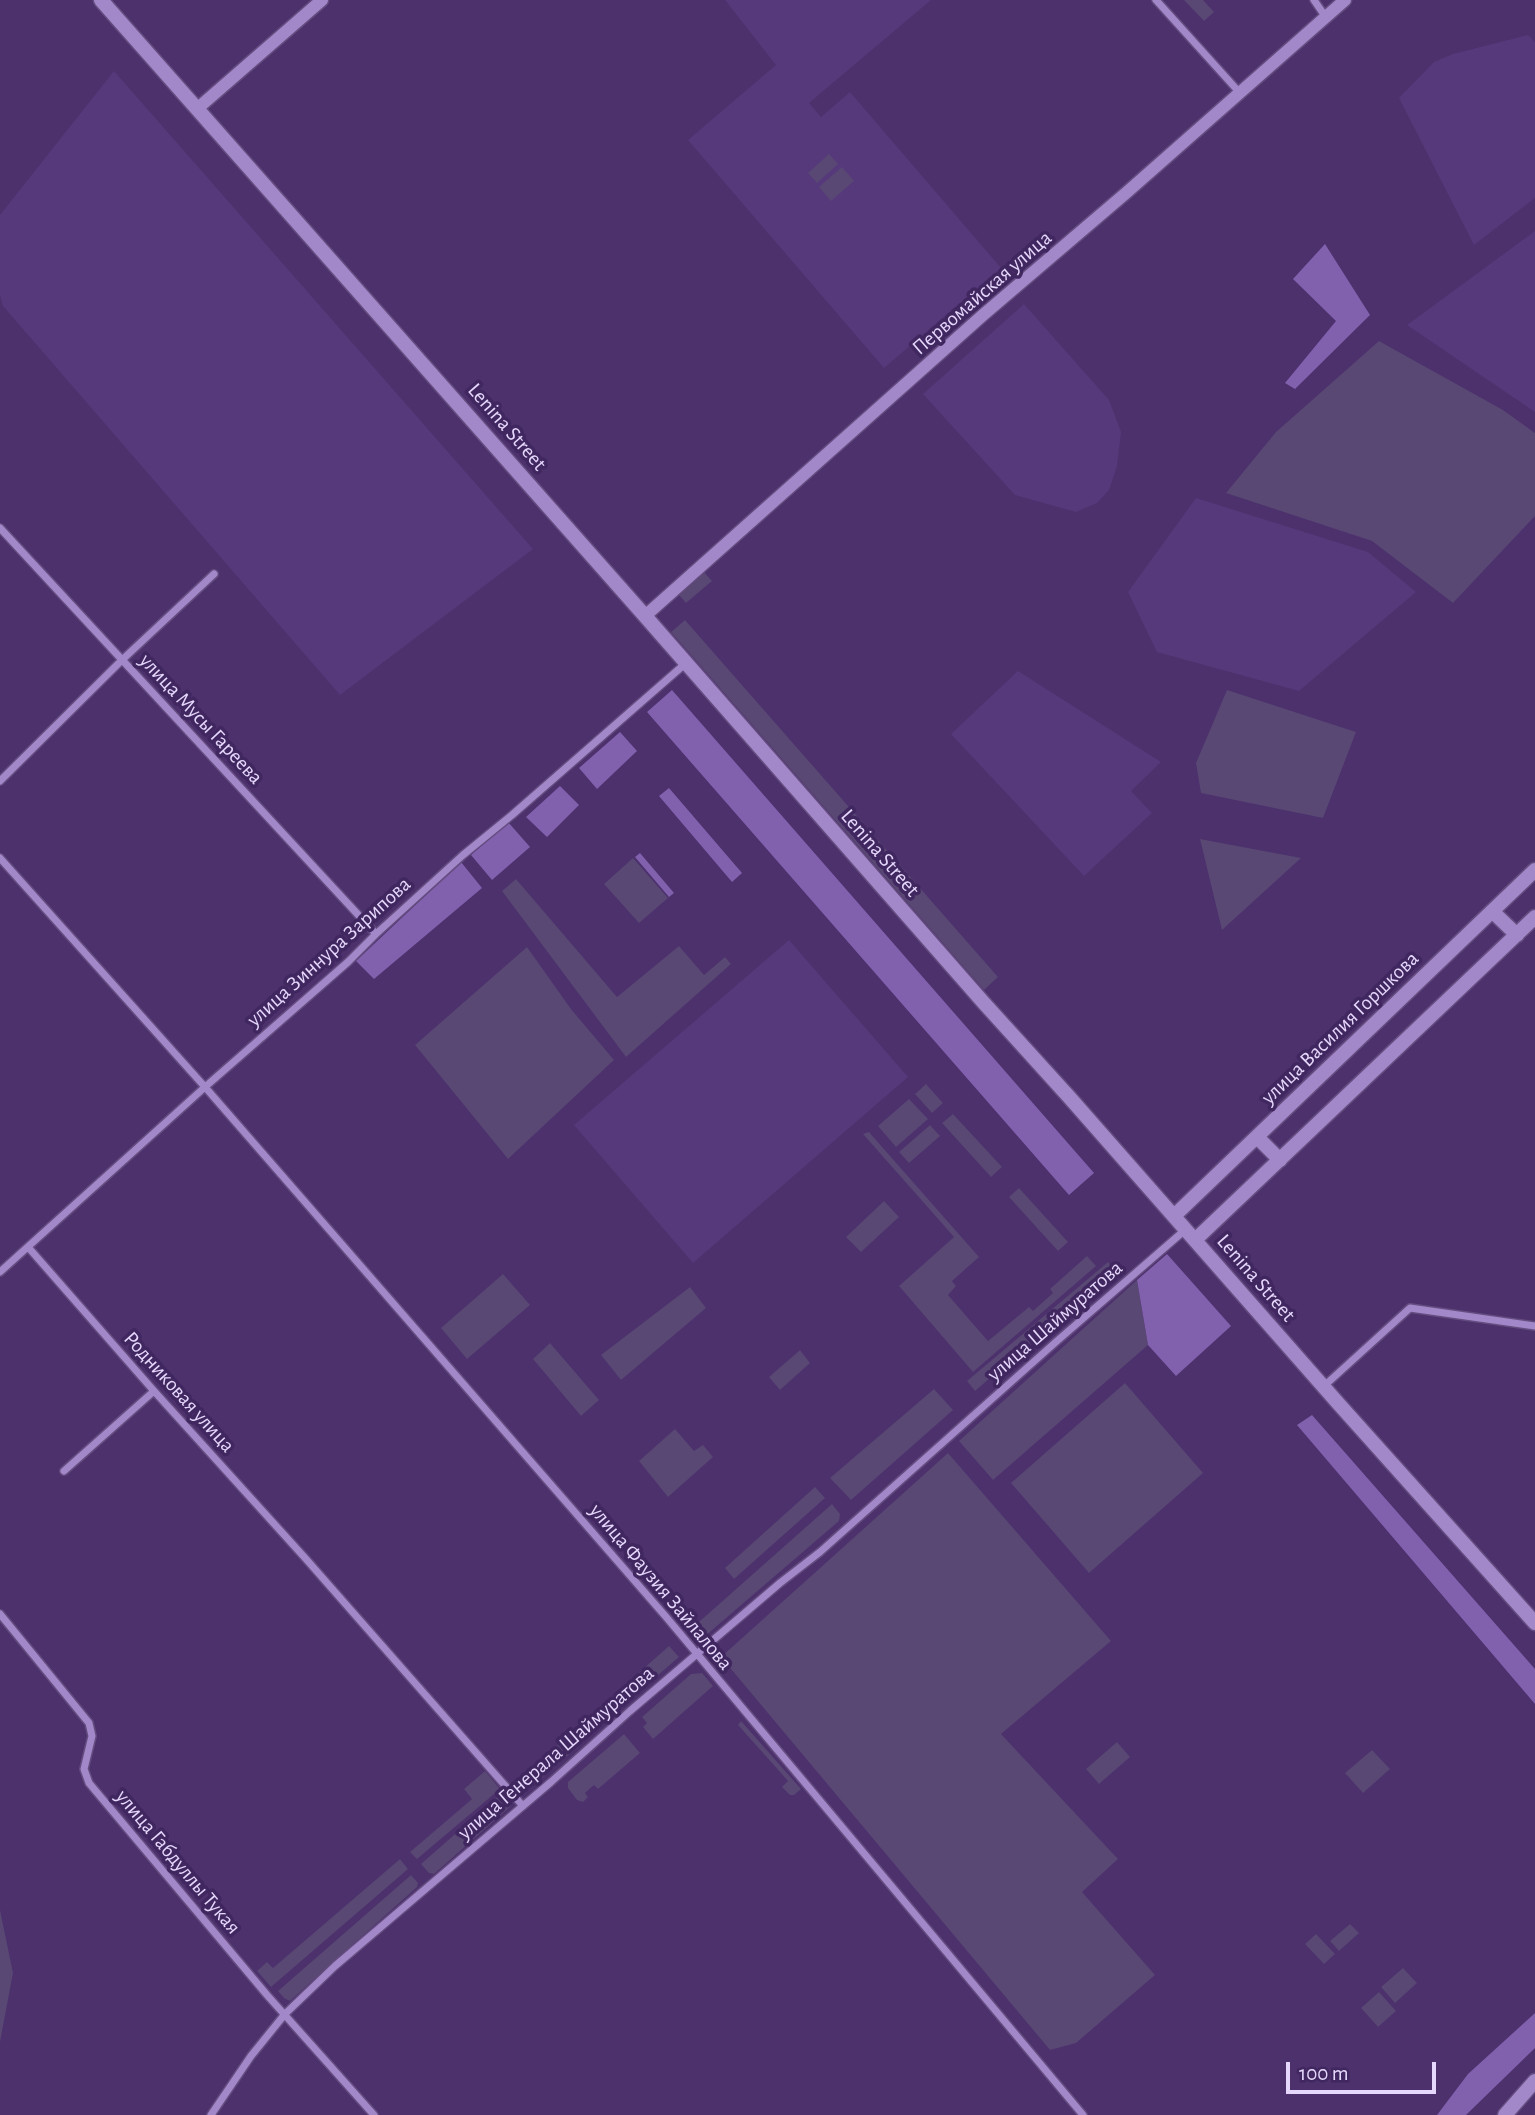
<!DOCTYPE html>
<meta charset="utf-8">
<style>
body{margin:0}
#map{position:relative;width:1535px;height:2115px;overflow:hidden;background:#4c316c;font-family:"Alegreya Sans",sans-serif}
canvas{display:block}
.scale{position:absolute;left:1286px;top:2062px;width:150px;height:32px;box-sizing:border-box;border:4px solid #e6d8fc;border-top:0;padding-left:9px;font-size:21px;line-height:24px;white-space:nowrap;color:#e6d8fc;-webkit-text-stroke:5px #412760;paint-order:stroke}
</style>
<div id="map">
<canvas width="1535" height="2115"></canvas>
<div class="scale">100 m</div>
</div>
<script>
const g = document.querySelector('canvas').getContext('2d');
g.lineJoin = 'round';
function fill(path, color) { g.fillStyle = color; g.fill(path, 'evenodd'); }
const shape = rows => new Path2D(rows.map(r => 'M' + r).join(''));
function strokePath(path, color, width, dash) { g.strokeStyle = color; g.lineWidth = width; g.lineCap = dash ? 'butt' : 'round'; g.setLineDash(dash || []); g.stroke(path); }
function label(font, color, halo, rows, align = 'center') {
  g.font = font + ' "Alegreya Sans",sans-serif'; g.lineWidth = 7; g.setLineDash([]); g.textBaseline = 'middle'; g.strokeStyle = halo; g.fillStyle = color; for (const [text, x, y, turn = 0] of rows) {
    g.save(); g.translate(x, y); g.rotate((+turn || 0) * Math.PI / 180); g.textAlign = isNaN(turn) ? turn : align; if (halo) g.strokeText(text, 0, 0); g.fillText(text, 0, 0); g.restore();
  }
}
fill(shape([
 [725,0,931,0,809,103,821,117,850,92,1001,268,884,368,688,140,776,65],
 [1528,35,1535,42,1535,198,1474,245,1399,98,1434,62,1453,54],
 [114,71,533,549,340,695,3,306,0,295,0,215],
 [1535,231,1535,412,1407,325],
 [1024,304,1109,400,1121,432,1117,466,1109,490,1097,503,1076,512,1015,495,923,394],
 [1196,498,1368,552,1416,592,1299,691,1157,652,1128,592],
 [1018,671,1161,762,1131,791,1152,813,1084,876,951,734],
 [789,940,908,1077,693,1263,574,1125]
]), '#56397b');
fill(shape([
 [1184,0,1203,0,1214,12,1204,21],
 [829,154,838,164,817,183,808,173],
 [842,167,854,181,831,201,819,187],
 [1379,341,1503,410,1535,433,1535,516,1453,603,1372,541,1226,493,1276,432],
 [704,572,712,581,686,603,678,594],
 [685,620,998,977,984,990,671,632],
 [1227,690,1356,732,1323,818,1201,793,1196,763],
 [1200,839,1301,858,1222,930],
 [633,858,668,898,639,923,604,884],
 [516,879,617,997,679,946,704,975,725,957,731,964,626,1057,502,891],
 [527,947,571,1009,614,1060,508,1159,415,1045],
 [926,1084,943,1103,932,1113,915,1094],
 [909,1099,928,1119,896,1147,878,1126],
 [953,1114,1002,1167,991,1177,942,1123],
 [930,1125,940,1136,909,1163,899,1152],
 [869,1132,979,1257,952,1281,956,1286,948,1295,988,1341,1029,1307,1033,1311,1053,1293,1050,1289,1087,1256,1096,1266,973,1372,899,1286,954,1237,863,1134],
 [1019,1188,1068,1242,1058,1251,1009,1197],
 [884,1201,899,1217,861,1252,846,1237],
 [1108,1262,1115,1270,975,1391,967,1381],
 [503,1274,530,1305,467,1359,441,1328],
 [1137,1280,1148,1345,993,1480,959,1441],
 [690,1287,706,1308,621,1380,601,1355],
 [550,1343,599,1400,581,1416,533,1359],
 [800,1350,810,1363,780,1390,769,1377],
 [1125,1383,1203,1473,1089,1573,1011,1483],
 [934,1389,953,1410,851,1500,830,1478],
 [675,1429,694,1451,703,1445,713,1457,668,1497,639,1461],
 [948,1453,1111,1641,1001,1734,1118,1859,1082,1892,1155,1975,1076,2043,1050,2050,721,1657],
 [815,1487,825,1498,734,1579,725,1568],
 [832,1504,840,1514,839,1521,704,1637,697,1636,691,1629],
 [669,1646,679,1657,628,1701,619,1690],
 [702,1673,713,1686,653,1739,643,1727,647,1723,642,1717,691,1674],
 [615,1694,620,1701,608,1711,610,1715,587,1735,579,1725],
 [741,1721,801,1789,794,1795,790,1795,782,1787,788,1781,738,1725],
 [571,1733,579,1741,578,1747,525,1792,520,1791,514,1784],
 [624,1734,640,1753,598,1789,594,1785,585,1793,588,1797,583,1802,577,1800,568,1788,568,1782],
 [1117,1742,1130,1757,1099,1784,1086,1769],
 [1372,1750,1390,1769,1363,1793,1345,1773],
 [485,1771,500,1789,417,1859,410,1852,472,1799,464,1789],
 [503,1792,511,1801,511,1806,434,1874,429,1873,421,1864],
 [400,1859,408,1869,271,1987,257,1971,267,1962,273,1968],
 [411,1875,418,1883,417,1887,290,2001,284,1998,278,1991],
 [0,1910,13,1973,0,2042],
 [1350,1924,1359,1933,1339,1951,1330,1941],
 [1316,1934,1335,1954,1324,1964,1305,1944],
 [1403,1968,1417,1983,1395,2003,1381,1987],
 [1379,1992,1396,2011,1378,2027,1361,2008]
]), '#594774');
fill(shape([
 [1325,244,1370,315,1295,389,1285,383,1336,321,1293,279],
 [672,690,1094,1173,1069,1195,647,712],
 [620,732,637,751,597,789,579,768],
 [560,786,579,805,547,837,526,817],
 [669,788,742,873,732,882,659,796],
 [508,822,530,847,492,880,471,855],
 [640,853,674,893,669,897,635,857],
 [461,862,482,888,374,979,356,961],
 [1167,1254,1231,1326,1176,1376,1148,1345,1137,1280],
 [1312,1415,1535,1669,1535,1704,1297,1425],
 [1535,2013,1535,2048,1466,2115,1437,2115,1468,2074]
]), '#8160ae');
const minor = shape([
 [1156,0,1240,93],
 [1314,0,1325,16],
 [0,528,376,934],
 [0,781,122,660,214,574],
 [0,858,205,1087,667,1618,1083,2115],
 [28,1247,154,1391,306,1559,523,1806],
 [0,1272,205,1087,348,962,376,934,463,855,512,815,686,663],
 [1323,1387,1410,1308,1535,1326],
 [64,1471,154,1391],
 [0,1614,89,1723,92,1736,84,1769,89,1783,267,1995,374,2115],
 [211,2115,251,2056,285,2014,335,1966,551,1782,630,1711,780,1583,820,1552,1057,1341,1185,1230]
]);
const tertiary = shape([
 [198,108,322,0],
 [645,616,983,315,1126,193,1345,0]
]);
const secondary = shape([
 [101,0,645,616,983,1002,1070,1098,1337,1402,1535,1623],
 [1492,911,1517,935],
 [1258,1138,1280,1160],
 [1174,1216,1535,870],
 [1195,1240,1535,917],
 [1505,2115,1535,2081]
]);
strokePath(minor, '#644c7f', 10);
strokePath(tertiary, '#644c7f', 15);
strokePath(secondary, '#644c7f', 17);
strokePath(minor, '#a287c9', 7);
strokePath(tertiary, '#a287c9', 12);
strokePath(secondary, '#a287c9', 14);
label('21px', '#e6d8fc', '#412760', [
 ["Первомайская улица",982,293,-41],
 ["Lenina Street",507,427,49],
 ["улица Мусы Гареева",201,719,47],
 ["Lenina Street",880,853,49],
 ["улица Зиннура Зарипова",329,952,-42],
 ["улица Василия Горшкова",1340,1028,-44],
 ["Lenina Street",1256,1278,49],
 ["улица Шаймуратова",1055,1321,-41],
 ["Родниковая улица",179,1392,48],
 ["улица Фаузия Зайлалова",661,1587,50],
 ["улица Генерала Шаймуратова",556,1753,-41],
 ["улица Габдуллы Тукая",178,1862,50]
]);
</script>
